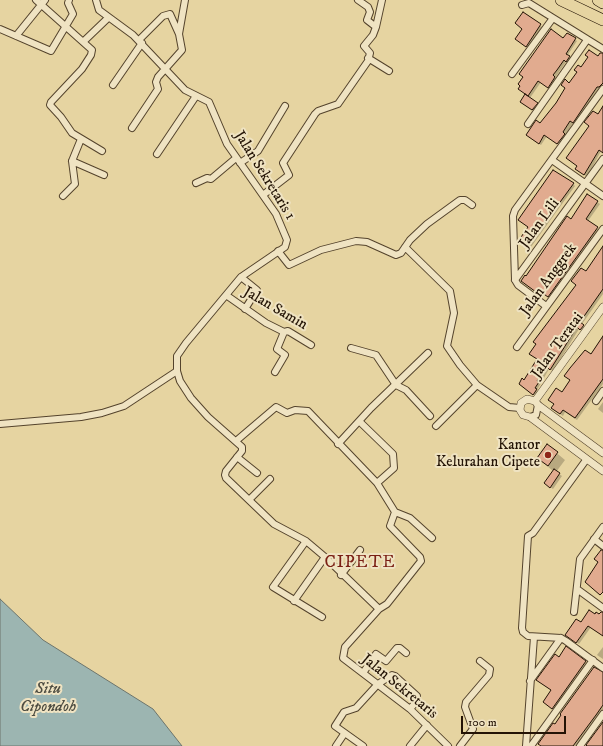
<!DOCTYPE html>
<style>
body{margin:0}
#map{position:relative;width:603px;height:746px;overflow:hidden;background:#e6d4a1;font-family:"IM FELL DW Pica",serif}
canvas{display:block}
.scale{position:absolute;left:461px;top:716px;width:105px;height:18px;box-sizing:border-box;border:2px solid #231305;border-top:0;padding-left:5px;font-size:12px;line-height:14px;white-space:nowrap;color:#231305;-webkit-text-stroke:3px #efe3c2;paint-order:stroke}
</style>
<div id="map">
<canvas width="603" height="746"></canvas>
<div class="scale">100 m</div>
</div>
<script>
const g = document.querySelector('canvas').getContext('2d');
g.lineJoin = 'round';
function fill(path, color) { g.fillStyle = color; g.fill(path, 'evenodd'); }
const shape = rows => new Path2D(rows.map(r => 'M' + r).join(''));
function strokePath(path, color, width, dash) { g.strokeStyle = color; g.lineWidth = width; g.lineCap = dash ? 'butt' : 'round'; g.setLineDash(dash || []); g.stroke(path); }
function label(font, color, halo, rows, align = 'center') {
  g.font = font + ' "IM FELL DW Pica",serif'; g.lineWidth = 4; g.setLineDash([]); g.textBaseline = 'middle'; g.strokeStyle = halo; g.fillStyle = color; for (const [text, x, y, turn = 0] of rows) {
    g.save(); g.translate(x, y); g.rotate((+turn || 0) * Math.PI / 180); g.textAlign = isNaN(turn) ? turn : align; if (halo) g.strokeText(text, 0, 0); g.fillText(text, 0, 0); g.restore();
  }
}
const water = shape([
 [0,599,43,640,153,709,182,746,0,746,0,599]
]);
fill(water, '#9cb5b1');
strokePath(water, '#6c746c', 1);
fill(shape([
 [540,25,542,27,542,31,529,48,519,41],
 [568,34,577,41,567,56,571,59,569,63,566,62,559,72,555,78,557,80,550,89,541,82,530,98,539,105,535,112,521,102],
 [603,56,603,87,600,88,575,124,573,123,560,145,547,136,541,145,529,137,557,104,581,68],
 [603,108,603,153,601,151,587,177,579,171,598,115],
 [573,184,575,186,531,247,523,242,529,227],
 [597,202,600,204,588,221,599,230,551,298,540,291,538,294,525,284,523,282,571,220],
 [603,246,603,294,582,324,585,328,583,331,579,329,553,371,549,369,537,390,539,392,536,396,522,386,586,272],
 [603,338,603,384,577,420,565,412,563,416,554,410,562,393],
 [603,402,603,413,598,409],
 [547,445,565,460,556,472,562,476,553,489,547,485,553,471,538,458],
 [595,615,603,615,603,636,591,627,579,644,568,637,581,623],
 [603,647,603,659,597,655],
 [566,648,588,664,555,710,546,704,552,691,540,682],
 [603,674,603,713,577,746,542,746,555,725]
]), '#0003');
const building = shape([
 [523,12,541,24,526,47,515,39,522,29,515,23,523,12],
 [551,29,563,38,567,33,576,38,566,54,570,56,566,62,564,60,557,70,553,75,555,77,548,88,538,81,528,96,518,89,520,86,518,84,523,77,519,74,551,29],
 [589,50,598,56,600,53,603,53,603,83,599,87,597,87,573,123,570,121,563,132,565,134,557,144,544,135,539,144,526,135,536,120,540,123,556,103,565,88,561,85,565,79,569,83,577,72,574,70,578,65,581,67,588,57,585,55,589,50],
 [525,94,538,103,532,110,520,102,525,94],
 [603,106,603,153,599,150,584,175,575,169,577,166,566,158,589,126,584,122,593,111,598,114,603,106],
 [553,170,574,183,528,246,519,240,528,227,518,220,553,170],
 [587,194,598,201,586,219,598,227,548,297,538,290,536,292,521,281,525,275,526,276,567,216,571,219,587,194],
 [603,246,603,289,580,322,584,325,580,330,577,327,550,370,547,367,537,381,539,382,535,388,537,389,533,395,519,384,522,378,524,380,537,359,529,354,536,344,533,342,576,285,571,281,581,268,586,271,603,246],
 [603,336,603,379,575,418,563,410,560,414,551,408,554,404,548,400,556,388,562,392,570,380,564,376,570,368,585,350,591,354,603,336],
 [547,444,558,452,548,466,537,458,547,444],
 [554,469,560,473,550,488,544,483,554,469],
 [601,550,603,550,603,592,600,595,585,582,598,562,594,559,601,550],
 [589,610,595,614,596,612,599,614,601,612,603,612,603,636,588,626,576,643,565,635,576,619,581,622,589,610],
 [566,646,586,661,552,709,543,702,551,690,536,680,555,654,559,657,566,646],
 [594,667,603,672,603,705,596,715,573,746,541,746,538,744,553,723,555,724,561,715,560,714,594,667],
 [603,722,603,746,587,746,586,745,603,722]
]);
fill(building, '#e1ab8f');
strokePath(building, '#231305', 1);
const minor = shape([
 [36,0,92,50,91,55,82,69,51,102,50,105,61,117,72,133,102,151],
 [96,0,99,10,133,35,185,90,209,102,227,144,276,214,287,240,285,247,241,277,186,343,177,356,177,371,180,381,191,398,208,417,242,447,242,451,226,471,225,475,226,478,274,524,306,541,325,557,379,609],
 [522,5,529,3,603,49],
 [376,27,382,0],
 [0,29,51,51,73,14,68,3,69,0],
 [16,36,45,0],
 [139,40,163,16,170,14,179,34],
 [83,42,108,18],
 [368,58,389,71],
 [512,74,553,18],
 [113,85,142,43],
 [528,124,587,40],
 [132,128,158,89,156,82,158,77,182,50,179,34,185,0],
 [81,139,72,161,104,175],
 [157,154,196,96],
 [552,160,603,196],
 [240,163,258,151,285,106],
 [196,183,207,178,211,179,236,158],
 [263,195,289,175,283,163,315,114,318,111,338,104,368,61,370,53,364,46,373,35,376,27,367,20,370,12,368,7,358,0],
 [63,196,75,184,72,161],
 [405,247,450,291,454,313,447,346,460,365,477,385],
 [278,251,289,265,321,250,356,241,367,242,396,255,401,253,410,240,427,224,460,200,465,200,472,205],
 [241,277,257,290,245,309],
 [515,280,603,159],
 [226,295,266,323,284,332,288,331,311,345],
 [546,306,518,285,515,280,513,216,515,210,603,89],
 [517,347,603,229],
 [351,348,376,355,396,385,406,390,430,416],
 [275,372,285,355,277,349,284,332],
 [596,401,603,391],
 [530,417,536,415,538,405],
 [359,421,393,454,394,468,377,483],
 [0,424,81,417,102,413,124,406,177,371],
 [436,426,477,385,509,407,520,408],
 [236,441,276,407,287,413,295,410,308,411,377,483,395,512,410,518,432,538],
 [338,444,371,408,428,353],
 [237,457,257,473],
 [586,460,533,533,528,536,522,628,523,632,528,636,561,638,566,641,603,668],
 [249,500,270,479],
 [395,512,390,526,420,557,421,561,387,604,379,609,345,647,343,658,410,709,448,746],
 [594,539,603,546],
 [306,541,273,587,322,617],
 [341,575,360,550],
 [577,589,603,608],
 [294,601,325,557],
 [574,612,580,559,603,527],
 [363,673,376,654,386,661,397,648,400,648,406,653],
 [530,681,561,638],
 [336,746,344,734],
 [363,746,335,726,344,712,356,708,378,684,392,675,395,676,417,696,416,702,410,709],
 [410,746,427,725],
 [460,746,473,729,465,707,466,702,489,675,490,669,480,661],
 [526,746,534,637],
 [531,746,593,660],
 [580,746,603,714]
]);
const tertiary = shape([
 [535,401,603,307],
 [603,453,538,405,535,401,527,399,521,403,520,410,523,415,530,417,603,471]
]);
const motorway = shape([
 [561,0,603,20],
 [598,0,603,3]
]);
strokePath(minor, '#54432c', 8);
strokePath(tertiary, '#54432c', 8);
strokePath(motorway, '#231305', 12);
strokePath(minor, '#efe3c2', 6);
strokePath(tertiary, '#efe3c2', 7);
strokePath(motorway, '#e6d4a1', 11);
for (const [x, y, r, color] of [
 [548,455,4,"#8f2418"]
]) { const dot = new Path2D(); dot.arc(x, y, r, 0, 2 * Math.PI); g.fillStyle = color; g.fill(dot); strokePath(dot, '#efe3c2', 1.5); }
label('15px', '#231305', '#efe3c2', [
 ["Jalan Sekretaris 1",264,176,58],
 ["Jalan Lili",540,224,-54],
 ["Jalan Anggrek",549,280,-54],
 ["Jalan Samin",275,309,30],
 ["Jalan Teratai",558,346,-54],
 ["Jalan Sekretaris",399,687,39]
]);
label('15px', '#231305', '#efe3c2', [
 ["Kantor",540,446],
 ["Kelurahan Cipete",540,463]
], 'right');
label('italic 16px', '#4d4c41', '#efe3c2', [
 ["Situ",48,690],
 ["Cipondoh",48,708]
]);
g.letterSpacing = '1px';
label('17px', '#7a1f14', '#efe3c2', [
 ["CIPETE",360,563]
]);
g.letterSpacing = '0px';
</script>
